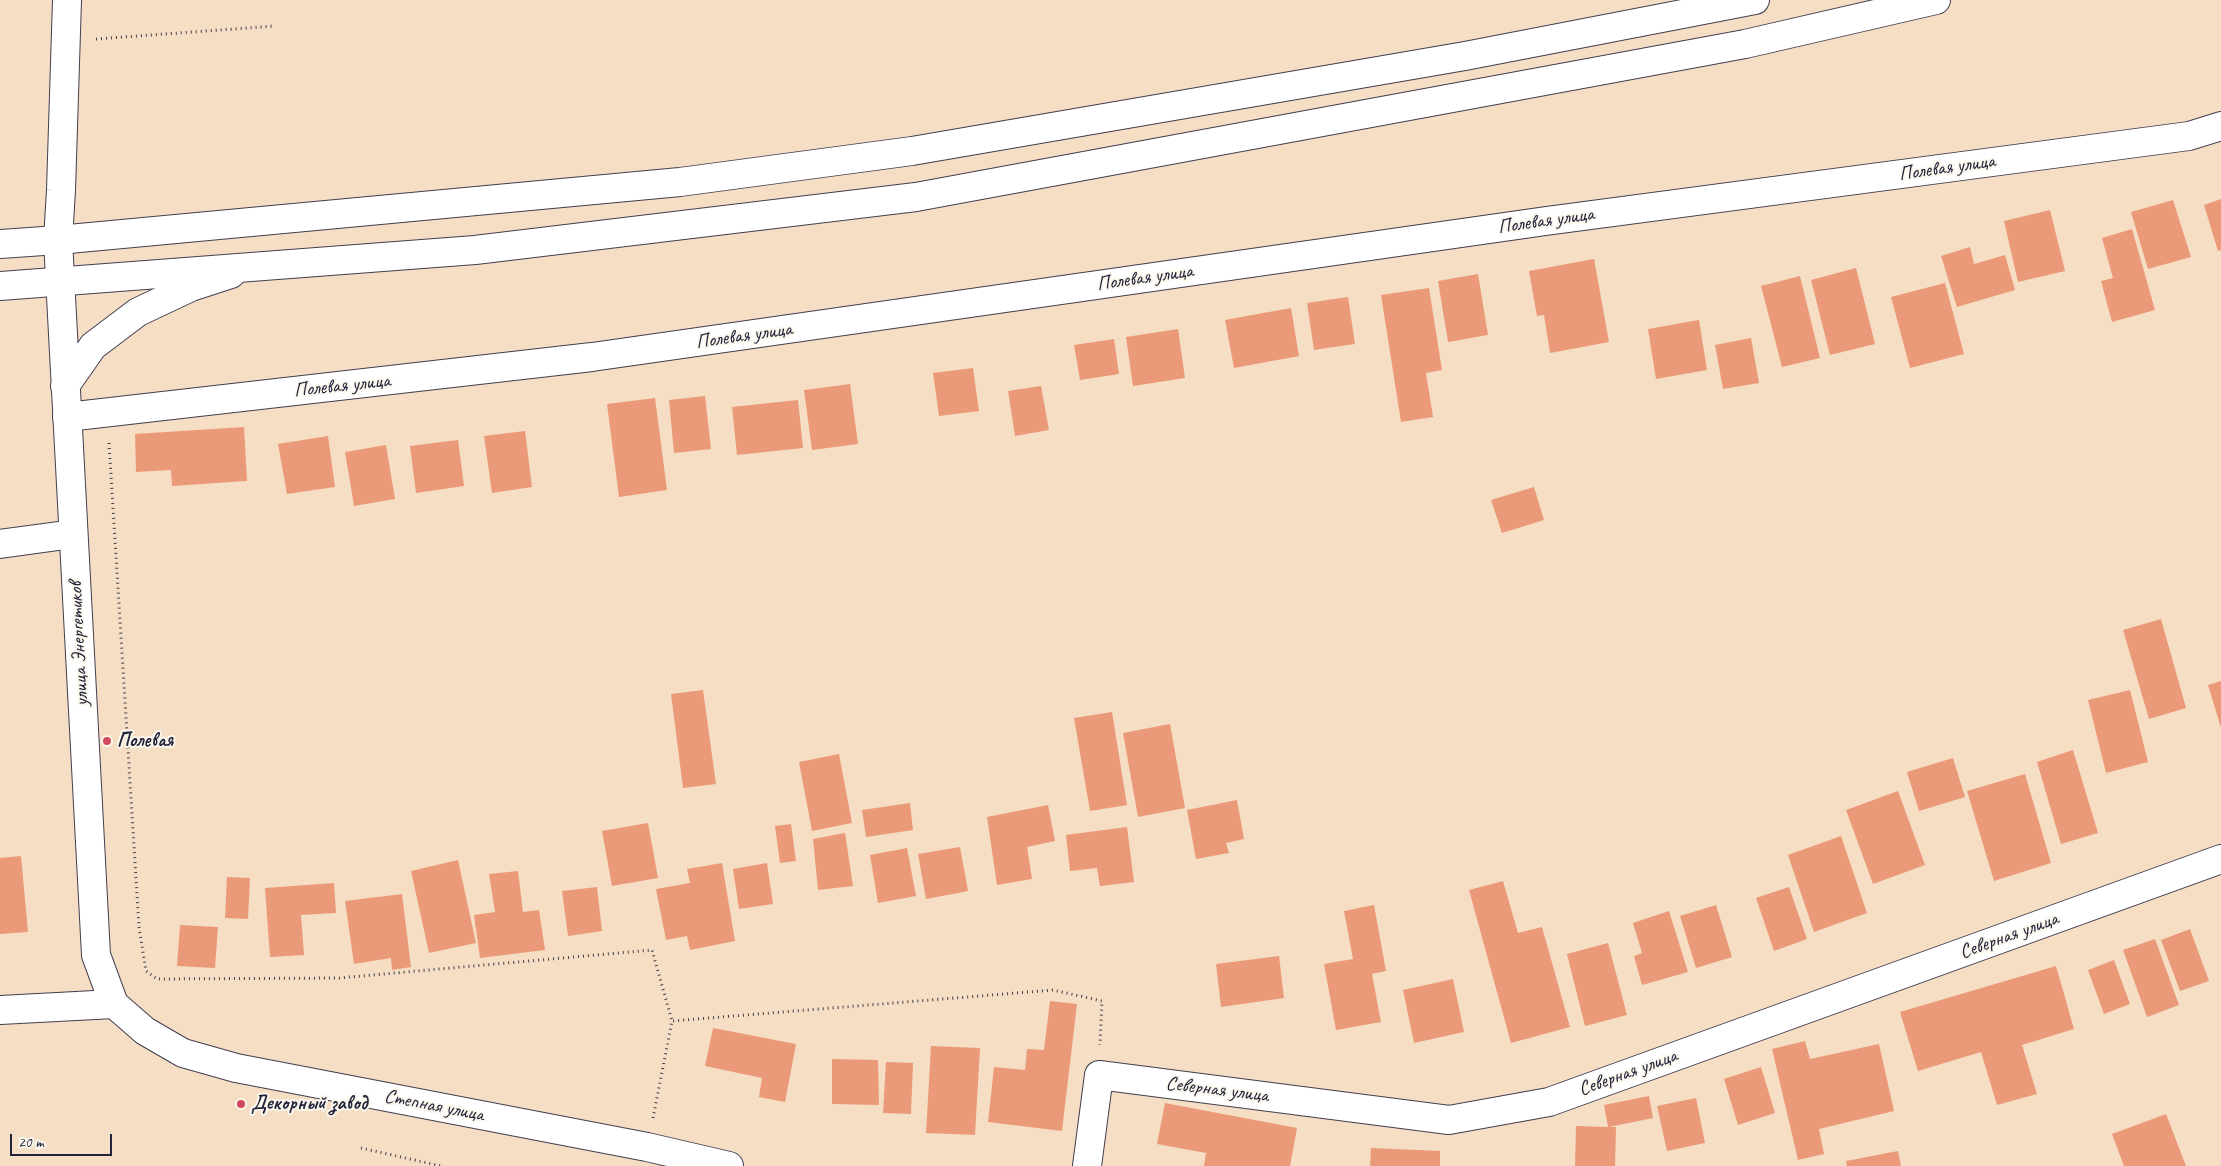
<!DOCTYPE html>
<meta charset="utf-8">
<style>
body{margin:0}
#map{position:relative;width:2221px;height:1166px;overflow:hidden;background:#f5dec4;font-family:Caveat,sans-serif}
canvas{display:block}
.scale{position:absolute;left:10px;top:1134px;width:102px;height:22px;box-sizing:border-box;border:2px solid #22223b;border-top:0;padding-left:6px;font-size:15px;line-height:18px;white-space:nowrap;color:#22223b;-webkit-text-stroke:4px #fbf7ec;paint-order:stroke}
</style>
<div id="map">
<canvas width="2221" height="1166"></canvas>
<div class="scale">20 m</div>
</div>
<script>
const g = document.querySelector('canvas').getContext('2d');
g.lineJoin = 'round';
function fill(path, color) { g.fillStyle = color; g.fill(path, 'evenodd'); }
const shape = rows => new Path2D(rows.map(r => 'M' + r).join(''));
function strokePath(path, color, width, dash) { g.strokeStyle = color; g.lineWidth = width; g.lineCap = dash ? 'butt' : 'round'; g.setLineDash(dash || []); g.stroke(path); }
function label(font, color, halo, rows, align = 'center') {
  g.font = font + ' Caveat,sans-serif'; g.lineWidth = 4; g.setLineDash([]); g.textBaseline = 'middle'; g.strokeStyle = halo; g.fillStyle = color; for (const [text, x, y, turn = 0] of rows) {
    g.save(); g.translate(x, y); g.rotate((+turn || 0) * Math.PI / 180); g.textAlign = isNaN(turn) ? turn : align; if (halo) g.strokeText(text, 0, 0); g.fillText(text, 0, 0); g.restore();
  }
}
fill(shape([
 [2221,199,2221,250,2218,251,2204,205],
 [2173,200,2191,257,2148,269,2131,212],
 [2050,210,2065,271,2018,282,2004,221],
 [2132,229,2155,310,2112,322,2101,281,2113,278,2102,238],
 [1970,247,1974,264,2005,255,2015,290,1957,307,1941,256],
 [1594,259,1609,342,1550,353,1544,315,1537,316,1529,271],
 [1856,268,1875,344,1830,355,1811,280],
 [1478,274,1488,335,1448,342,1438,281],
 [1800,276,1820,358,1782,367,1761,286],
 [1945,283,1964,354,1910,368,1891,297],
 [1429,288,1442,370,1426,373,1433,417,1401,422,1381,295],
 [1348,297,1355,344,1314,350,1307,303],
 [1291,308,1299,356,1234,368,1225,320],
 [1699,320,1707,370,1656,379,1648,329],
 [1178,329,1185,378,1133,386,1126,337],
 [1751,338,1759,383,1723,389,1715,345],
 [1114,339,1119,374,1080,380,1074,345],
 [973,368,979,411,939,416,933,373],
 [850,384,858,444,812,450,804,390],
 [1041,386,1049,430,1015,436,1008,391],
 [705,396,711,449,674,453,669,400],
 [655,398,667,490,619,497,607,404],
 [798,400,803,448,737,455,732,407],
 [244,427,247,481,172,486,171,470,136,472,135,434],
 [525,431,532,487,492,493,484,436],
 [328,436,335,487,287,494,278,444],
 [458,440,464,486,416,493,410,446],
 [386,445,395,499,354,506,345,452],
 [1534,487,1544,520,1502,533,1491,500],
 [2161,619,2186,708,2149,719,2123,630],
 [2221,681,2221,728,2208,685],
 [703,690,716,784,683,788,671,694],
 [2130,690,2148,762,2106,773,2088,700],
 [1112,712,1127,805,1090,811,1074,718],
 [1170,724,1185,808,1138,817,1123,733],
 [2073,750,2098,833,2061,844,2037,762],
 [839,754,852,823,812,831,799,762],
 [1953,758,1965,797,1919,811,1907,772],
 [2025,774,2051,863,1994,881,1967,791],
 [1898,791,1925,865,1873,884,1846,810],
 [1237,800,1244,839,1226,843,1229,853,1196,859,1187,810],
 [910,803,913,830,866,837,862,810],
 [1048,805,1055,841,1027,847,1032,879,997,885,987,817],
 [648,823,658,878,612,886,602,831],
 [791,824,796,861,780,863,775,826],
 [1127,827,1134,882,1100,886,1097,868,1070,871,1066,835],
 [845,833,853,886,818,890,813,839],
 [1841,836,1867,913,1814,932,1788,855],
 [960,847,968,891,926,899,918,854],
 [907,848,916,896,878,903,870,855],
 [21,856,28,932,0,934,0,858],
 [458,860,476,943,429,953,411,871],
 [722,863,735,941,690,950,687,936,666,940,656,889,690,883,687,869],
 [767,863,773,904,739,909,733,869],
 [518,871,523,912,539,910,545,950,480,958,474,915,495,912,489,874],
 [227,877,250,878,248,919,225,918],
 [1503,881,1518,933,1542,927,1570,1027,1511,1043,1469,890],
 [334,883,336,913,301,915,304,955,270,957,265,888],
 [597,887,602,931,568,936,562,891],
 [1789,887,1807,939,1774,951,1756,898],
 [402,894,411,967,392,970,391,958,354,964,345,901],
 [1374,905,1386,971,1372,974,1381,1022,1336,1030,1324,964,1353,959,1344,911],
 [1716,905,1732,957,1696,968,1680,916],
 [1669,911,1688,972,1642,985,1634,956,1642,953,1633,923],
 [180,925,218,927,215,968,177,966],
 [2190,929,2209,981,2180,991,2161,940],
 [2155,939,2179,1005,2147,1017,2123,950],
 [1608,943,1627,1015,1585,1026,1567,954],
 [1279,956,1284,998,1221,1007,1216,964],
 [2114,960,2130,1004,2104,1014,2088,970],
 [2056,966,2074,1029,2022,1045,2037,1094,1997,1105,1981,1052,1918,1071,1900,1012],
 [1453,979,1464,1032,1414,1043,1403,990],
 [1050,1001,1077,1004,1062,1131,988,1122,994,1067,1025,1070,1027,1049,1044,1050],
 [713,1028,796,1044,785,1102,759,1097,762,1078,705,1066],
 [1805,1041,1810,1059,1879,1044,1894,1111,1819,1129,1824,1154,1798,1160,1772,1049],
 [931,1046,980,1048,975,1135,926,1133],
 [832,1059,878,1060,879,1105,832,1104],
 [886,1062,913,1063,911,1114,883,1113],
 [1761,1067,1775,1113,1738,1125,1724,1079],
 [1649,1096,1653,1118,1609,1127,1616,1127,1615,1166,1575,1166,1576,1126,1608,1127,1604,1105],
 [1696,1098,1705,1143,1667,1151,1657,1106],
 [1165,1103,1297,1128,1290,1166,1204,1166,1206,1153,1157,1144],
 [2166,1114,2186,1166,2124,1166,2112,1134],
 [1371,1148,1440,1151,1440,1166,1370,1166],
 [1898,1151,1901,1166,1847,1166,1846,1161]
]), '#eb9a79');
const street = shape([
 [58,240,61,190,67,0],
 [67,417,592,357,1546,221,2189,136,2221,126],
 [0,544,73,534],
 [0,1010,114,1004],
 [1087,1166,1099,1075,1449,1120,1549,1102,2221,859]
]);
const secondary = shape([
 [58,240,96,955,114,1004,145,1031,183,1053,236,1068,647,1147,729,1166],
 [65,386,93,346,138,312,191,287,231,274]
]);
const highway = shape([
 [0,244,58,240,680,182,912,151,1465,56,1755,0],
 [0,286,475,250,916,197,1745,44,1936,0]
]);
strokePath(street, '#423e50', 30);
strokePath(secondary, '#423e50', 30);
strokePath(highway, '#423e50', 30);
strokePath(shape([
 [96,39,275,26],
 [109,443,139,927,146,971,157,979,339,978,652,950,672,1021],
 [653,1118,672,1021,1053,990,1102,1001,1100,1045],
 [361,1148,441,1166]
]), '#423e50', 3, [1, 4]);
strokePath(street, '#fff', 28);
strokePath(secondary, '#fff', 28);
strokePath(highway, '#fff', 28);
for (const [x, y, r, color] of [
 [107,741,5,"#d1495b"],
 [241,1104,5,"#d1495b"]
]) { const dot = new Path2D(); dot.arc(x, y, r, 0, 2 * Math.PI); g.fillStyle = color; g.fill(dot); strokePath(dot, '#fbf7ec', 2); }
label('20px', '#22223b', '#fbf7ec', [
 ["Полевая улица",1947,168,-8],
 ["Полевая улица",1546,221,-8],
 ["Полевая улица",1145,278,-8],
 ["Полевая улица",744,336,-8],
 ["Полевая улица",342,386,-6],
 ["улица Энергетиков",79,644,-93],
 ["Северная улица",2009,936,-20],
 ["Северная улица",1628,1073,-20],
 ["Северная улица",1217,1090,7],
 ["Степная улица",434,1106,11]
]);
label('bold 20px', '#22223b', '#fbf7ec', [
 ["Полевая",117,741],
 ["Декорный завод",251,1104]
], 'left');
</script>
